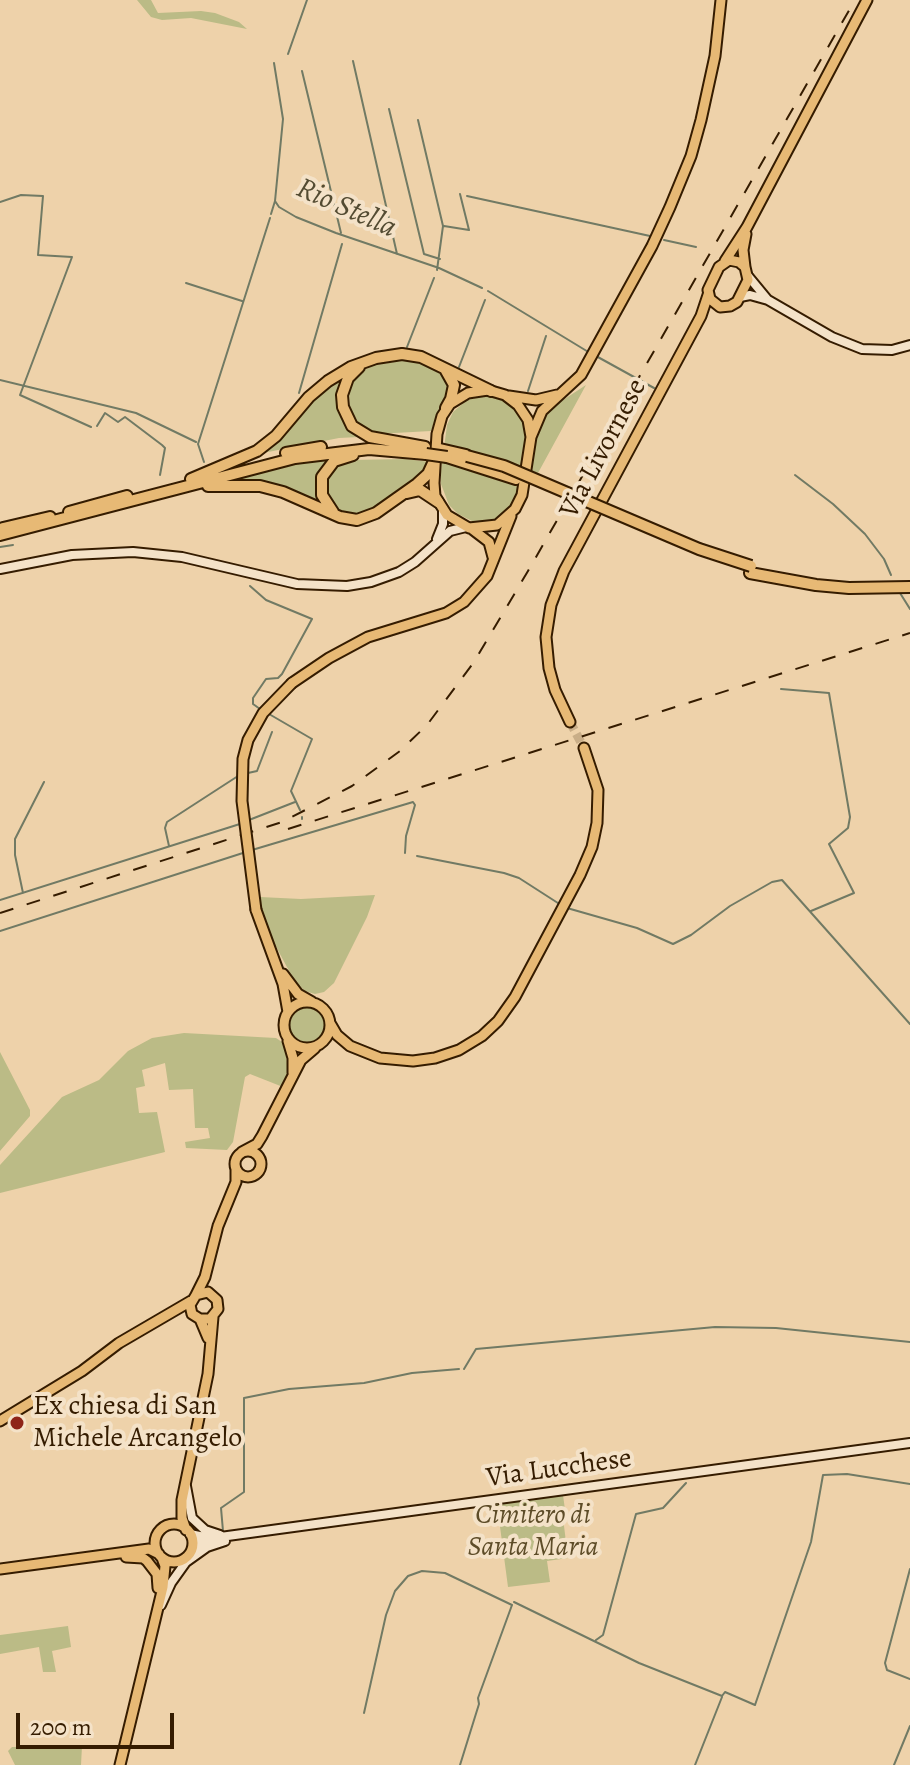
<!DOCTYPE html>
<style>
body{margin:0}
#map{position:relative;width:910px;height:1765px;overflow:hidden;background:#eed2aa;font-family:Alegreya,serif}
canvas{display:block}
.scale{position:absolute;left:16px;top:1713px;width:158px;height:36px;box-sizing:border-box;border:4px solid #351c00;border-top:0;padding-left:10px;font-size:24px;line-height:28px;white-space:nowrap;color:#351c00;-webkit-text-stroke:6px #f4e2c8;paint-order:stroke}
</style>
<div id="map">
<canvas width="910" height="1765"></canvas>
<div class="scale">200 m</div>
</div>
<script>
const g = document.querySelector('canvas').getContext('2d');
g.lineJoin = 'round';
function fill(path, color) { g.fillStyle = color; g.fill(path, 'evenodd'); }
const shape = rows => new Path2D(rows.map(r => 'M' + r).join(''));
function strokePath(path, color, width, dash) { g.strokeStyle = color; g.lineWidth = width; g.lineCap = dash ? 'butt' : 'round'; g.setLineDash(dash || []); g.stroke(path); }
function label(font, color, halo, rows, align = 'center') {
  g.font = font + ' Alegreya,serif'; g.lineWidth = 8; g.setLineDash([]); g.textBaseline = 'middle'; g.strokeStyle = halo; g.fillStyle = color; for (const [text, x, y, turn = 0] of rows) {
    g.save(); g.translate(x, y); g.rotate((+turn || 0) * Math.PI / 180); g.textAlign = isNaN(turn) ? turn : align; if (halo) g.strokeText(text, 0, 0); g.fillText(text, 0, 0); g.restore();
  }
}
fill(shape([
 [137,0,151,0,158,13,201,11,215,13,239,22,247,29,191,18,162,20,151,17],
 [408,360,429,364,444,372,451,384,448,398,440,406,431,431,376,434,358,425,350,415,349,387,361,372,374,365],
 [348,374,341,385,337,399,340,415,347,427,359,437,339,438,263,453,289,431,300,412,323,389],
 [586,385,538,473,532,471,537,430,541,421,557,404],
 [487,394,504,399,515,407,524,421,527,435,515,501,510,509,492,521,476,523,458,514,449,505,441,484,441,471,447,425,453,412,467,400],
 [335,457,325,464,317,476,319,499,324,507,288,489,258,481,236,480,295,463],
 [406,459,430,462,426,473,380,506,364,513,352,514,342,512,331,504,326,494,327,481,338,466,351,460],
 [375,895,367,917,334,983,324,992,315,994,305,991,295,982,273,941,264,920,260,897,301,899],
 '288 1025a19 19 0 1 1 38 0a19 19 0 1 1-38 0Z',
 [184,1033,276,1038,282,1042,286,1049,288,1078,283,1087,250,1074,245,1077,233,1142,227,1150,186,1148,185,1142,210,1138,208,1128,195,1128,193,1089,169,1090,165,1063,142,1070,145,1086,136,1088,139,1113,157,1112,165,1152,0,1193,0,1165,62,1097,99,1080,128,1051,152,1038],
 [0,1052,30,1110,30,1116,0,1151],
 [563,1495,566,1517,563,1518,568,1558,547,1561,550,1582,508,1587,497,1504],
 [68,1626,71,1647,52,1651,56,1672,43,1672,39,1647,0,1654,0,1635],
 [82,1746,81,1765,15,1765,8,1751,12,1747]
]), '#bbbb86');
strokePath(shape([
 [288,54,307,0],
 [353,61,397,254],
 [302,71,341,233],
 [389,109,424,254,440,259],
 [418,120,443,226,437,270],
 [467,196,650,236],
 [275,201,279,207,296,217,336,233,439,268,482,288],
 [0,202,21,195,43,196,38,255,72,257,20,395,91,427],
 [271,214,275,201,283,119,274,63],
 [444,226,469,230,460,194],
 [664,240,696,247],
 [186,283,242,301],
 [488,291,590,353],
 [407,347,434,278],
 [596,356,654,388],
 [459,367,485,300],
 [0,380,136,413,196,442],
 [528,391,546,336],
 [299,393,342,244],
 [97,426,105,413,118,422,125,417,162,445,165,448,160,475],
 [204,462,198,444,270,218],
 [795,475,833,504,865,534,884,559,891,575],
 [0,547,13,545],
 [250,586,266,600,312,619,282,674,278,678,266,679,253,698,253,704,260,709],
 [900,593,910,609],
 [781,689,829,693,850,817,848,828,829,844,854,893,811,911],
 [269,714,312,739,291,791,300,810],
 [248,773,257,771,272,732],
 [302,817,302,819],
 [249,820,295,802],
 [169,846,165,828,167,822,238,776],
 [252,850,413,802,415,805,406,836,405,853],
 [417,856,504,873,519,878,561,905],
 [23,893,15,855,15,839,44,782],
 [0,900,243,823],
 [567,908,637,928,673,944,691,935,730,906,772,882,782,880,910,1024],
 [0,931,246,852],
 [464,1369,476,1349,715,1327,776,1328,910,1342],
 [223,1531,221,1508,244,1492,244,1398,289,1389,364,1383,412,1373,459,1369],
 [910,1569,885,1663,887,1670,910,1679],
 [514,1602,639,1663,722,1696,725,1692,755,1705,811,1542,823,1475,847,1474,910,1484],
 [596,1640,603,1635,636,1514,663,1508,686,1483],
 [364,1713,386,1615,395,1591,408,1576,422,1571,445,1573,512,1605],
 [460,1765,479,1704,478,1698,512,1605],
 [695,1765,722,1697],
 [894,1765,910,1726]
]), '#717a64', 2);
strokePath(shape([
 [570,722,584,748]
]), '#c9ae88', 9, [9, 4.5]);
const secondary = shape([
 [748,276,767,299],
 [740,297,750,295,768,300,832,337,862,349,892,350,910,345],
 [437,539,443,524,443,509],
 [0,569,72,555,133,552,182,557,297,584,347,586,371,582,399,572,415,562,450,531,466,527],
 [186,1486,192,1518,205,1530,220,1535],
 [190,1534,209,1538],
 [192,1549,199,1543,213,1538,910,1443],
 [161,1605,171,1583,186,1562,207,1547,225,1541]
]);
const primary = shape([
 [729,260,739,262,745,267,748,280,737,302,730,306,720,307,710,299,708,290,719,267,729,260],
 [725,261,747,227,867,0],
 [745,267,743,250,746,234],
 [488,390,505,395,518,405,528,420,531,437,522,495,515,509,497,525,469,528,447,515,435,496,434,483,437,434,442,416,450,404,468,393,488,390],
 [509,396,536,400,557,395],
 [531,437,542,411,581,375,652,246,670,207,691,156,701,120,715,56,721,0],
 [472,529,489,542,493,557],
 [292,683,329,658,368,637,446,613,464,602,487,576,511,516],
 [570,722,555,690,549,668,546,637,551,605,564,571,701,316,708,295],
 [256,910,283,984,288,1012],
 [283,974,298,994,312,1002],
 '284 1025a23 23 0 1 1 46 0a23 23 0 1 1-46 0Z',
 [330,1023,337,1035,350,1046,380,1058,413,1061,435,1058,459,1050,482,1036,498,1021,515,997,580,875,592,847,597,823,598,790,584,748],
 [288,1041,293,1058,293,1073],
 '235 1164a13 13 0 1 1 26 0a13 13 0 1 1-26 0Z',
 [242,1152,257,1144,262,1136,301,1060,315,1048],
 [196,1295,205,1277,218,1226,236,1182,236,1170],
 [200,1319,210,1319,218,1309,217,1300,208,1292,196,1295,190,1305,192,1314,200,1319,208,1338],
 [0,1421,82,1371,119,1343,191,1301],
 '155 1543a19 19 0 1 1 38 0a19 19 0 1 1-38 0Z',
 [186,1530,182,1518,182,1500,208,1374,213,1317],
 [126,1557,143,1558,147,1561,157,1574,158,1588],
 [0,1569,149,1549,159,1554],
 [120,1765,163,1587,165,1566,162,1558]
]);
const trunk = shape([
 [359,367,348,378,342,395,343,407,352,426,370,437,425,447],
 [445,369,454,385,451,399,446,408],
 [440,449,466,455],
 [286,453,321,447],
 [447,457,516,479],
 [191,479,257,451,276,436,309,397,328,381,351,367,376,358,402,354,421,357,491,391],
 [208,486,260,486,283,492,340,517,357,520,376,513,417,484,428,474,434,461],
 [407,493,420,490,438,502],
 [69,512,127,496],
 [333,512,322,495,322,477,334,461,353,455],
 [3,528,50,517],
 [0,535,295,458,369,449,426,454],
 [750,573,816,585,849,588,910,587]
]);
strokePath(secondary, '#351c00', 12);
strokePath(primary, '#351c00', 13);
strokePath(trunk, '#351c00', 14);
strokePath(secondary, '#f4e2c8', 8);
strokePath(primary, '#e7b975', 9);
strokePath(trunk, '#e7b975', 10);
strokePath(shape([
 [288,829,910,633],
 [0,913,282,822,352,786,400,751,427,725,474,662,528,571,855,0]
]), '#351c00', 2, [14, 14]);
const primaryBridge = shape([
 [256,910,242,801,243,759,248,740,263,713,292,683]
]);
const trunkBridge = shape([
 [426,454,447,457],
 [467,456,504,466,699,549,751,566]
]);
strokePath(primaryBridge, '#351c00', 13, []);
strokePath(trunkBridge, '#351c00', 14, []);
strokePath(primaryBridge, '#e7b975', 9);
strokePath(trunkBridge, '#e7b975', 10);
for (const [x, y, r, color] of [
 [17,1423,8,"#8f2418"]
]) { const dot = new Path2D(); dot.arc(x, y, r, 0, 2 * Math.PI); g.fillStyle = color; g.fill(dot); strokePath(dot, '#f4e2c8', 3); }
label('28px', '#351c00', '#f4e2c8', [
 ["Via Livornese",604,449,-62],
 ["Via Lucchese",559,1469,-8]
]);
label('28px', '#351c00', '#f4e2c8', [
 ["Ex chiesa di San",33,1407],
 ["Michele Arcangelo",33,1439]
], 'left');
label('italic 28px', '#5d4c28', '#f4e2c8', [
 ["Cimitero di",533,1516],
 ["Santa Maria",533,1548]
]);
label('italic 30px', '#534b32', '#f4e2c8', [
 ["Rio Stella",346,209,24]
]);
</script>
